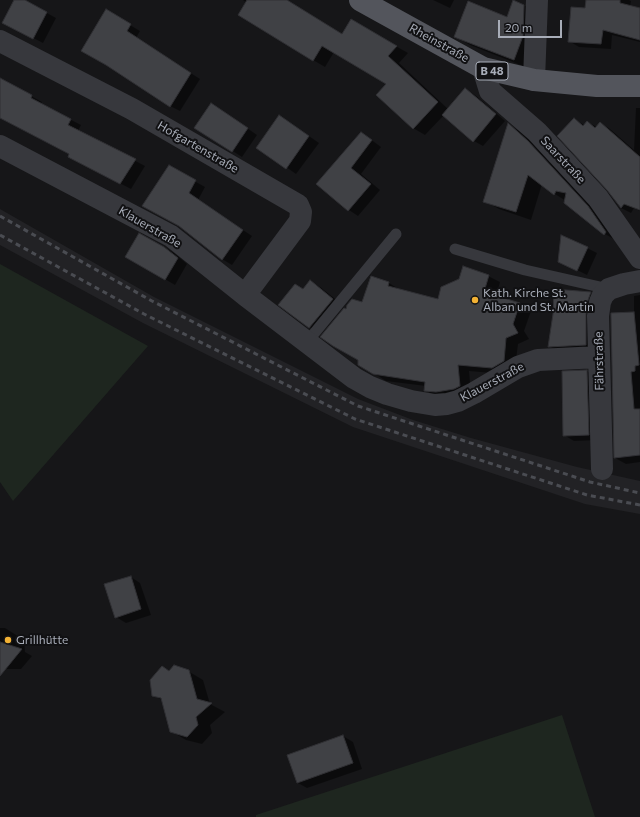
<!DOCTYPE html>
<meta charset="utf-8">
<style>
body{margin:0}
#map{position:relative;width:640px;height:817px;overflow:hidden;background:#161618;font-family:Commissioner,sans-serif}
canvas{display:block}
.scale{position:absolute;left:498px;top:20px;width:64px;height:18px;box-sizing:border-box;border:2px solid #a8adb8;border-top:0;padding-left:5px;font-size:12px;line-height:14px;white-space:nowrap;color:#a8adb8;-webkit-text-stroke:3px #111113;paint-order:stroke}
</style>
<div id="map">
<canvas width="640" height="817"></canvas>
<div class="scale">20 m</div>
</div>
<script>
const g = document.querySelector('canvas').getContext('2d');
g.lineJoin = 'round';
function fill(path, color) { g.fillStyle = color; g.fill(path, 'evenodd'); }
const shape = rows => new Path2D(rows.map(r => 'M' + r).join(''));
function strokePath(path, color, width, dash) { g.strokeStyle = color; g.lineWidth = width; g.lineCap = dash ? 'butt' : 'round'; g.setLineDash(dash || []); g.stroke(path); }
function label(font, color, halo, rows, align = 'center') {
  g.font = font + ' Commissioner,sans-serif'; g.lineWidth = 4; g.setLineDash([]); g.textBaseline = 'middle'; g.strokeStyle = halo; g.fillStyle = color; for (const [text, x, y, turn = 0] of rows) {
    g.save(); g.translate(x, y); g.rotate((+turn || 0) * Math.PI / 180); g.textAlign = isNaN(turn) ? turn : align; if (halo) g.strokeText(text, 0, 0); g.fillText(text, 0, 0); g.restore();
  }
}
fill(shape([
 [0,209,154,297,358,399,413,420,471,438,577,467,640,481,640,514,585,504,353,427,143,323,0,245]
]), '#222225');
fill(shape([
 [0,264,148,346,13,501,0,482],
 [562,715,595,817,256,817,256,815]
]), '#1e261f');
fill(shape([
 [15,0,23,0,56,18,43,43,14,28],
 [243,0,286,0,342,35,351,21,408,53,399,63,448,109,465,89,475,95,505,121,483,146,474,141,444,115,425,135,413,128,388,84,334,52,325,67,313,60],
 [433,0,454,0,450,8],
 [587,0,629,0,631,1,630,6,640,9,640,42,612,35,611,49,579,47,569,41,586,9],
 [524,5,539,14,528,68,470,45,455,36,507,18],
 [106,11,140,31,136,38,200,79,180,111,170,106],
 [0,79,42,102,40,104,81,125,78,131,145,166,131,189,79,162,70,155,0,118],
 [636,108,640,108,640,211,634,208,631,213,621,208,608,189,574,119,584,125,587,122,597,127,600,123,610,129,634,150],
 [221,110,257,135,242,157,196,127],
 [280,116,319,143,296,174,258,147],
 [509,125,523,133,603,215,619,242,605,234,565,203,566,201,555,194,542,184,531,220,499,209,485,201],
 [362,133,381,147,361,174,380,190,358,216,349,210,318,184],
 [169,167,205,187,198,200,252,236,232,265,222,259],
 [164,247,174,253,187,264,175,285,127,257],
 [587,248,597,253,587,275,559,261],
 [488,276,500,282,496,297,519,304,531,311,524,331,529,339,518,344,515,368,504,374,469,371,471,393,437,397,425,390,426,386,386,381,359,364,359,360,346,310,362,303,389,283,400,290,439,300],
 [310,281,320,287,343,305,320,333,310,327,280,305,304,290],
 [590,293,600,299,596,350,559,352,549,346],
 [588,296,590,296,587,305],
 [640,295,640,462,626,464,615,458,612,314,634,313,634,296],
 [587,371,597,377,598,440,574,441,564,435],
 [131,577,140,583,151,615,126,623,116,617],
 [0,628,5,628,24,640,25,652,32,656,21,669,4,669,0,666],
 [162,667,170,671,188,671,203,680,210,704,225,712,210,725,212,733,202,744,186,740,171,731,162,700,153,695],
 [343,736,353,742,362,769,307,788,298,783]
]), '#0007');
const building = shape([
 [14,0,25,0,47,12,33,39,2,23,14,0],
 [247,0,287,0,342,34,351,19,397,46,388,56,438,102,413,129,376,95,386,84,322,46,313,61,238,15,247,0],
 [513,0,524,5,523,36,514,60,454,37,468,1,507,17,513,0],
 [586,0,620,0,620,3,640,8,640,40,603,30,601,44,568,42,571,7,585,8,586,0],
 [106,9,131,24,127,31,191,73,170,107,106,65,81,51,106,9],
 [0,78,32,95,31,98,71,119,68,125,136,159,120,184,68,157,69,154,0,118,0,78],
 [465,88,496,114,473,142,442,115,465,88],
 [211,103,248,128,232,152,194,128,211,103],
 [279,115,309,136,286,169,256,148,279,115],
 [574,118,583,126,587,121,595,128,600,122,640,157,640,210,624,204,621,208,607,190,557,136,574,118],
 [508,123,528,141,588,206,606,232,604,235,564,203,566,193,556,191,554,195,528,175,516,212,483,202,508,123],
 [361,132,372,140,351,168,371,184,348,211,316,184,361,132],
 [169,165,196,180,189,193,243,230,222,260,179,226,142,206,169,165],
 [139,233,164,247,178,258,165,280,125,257,139,233],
 [561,235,588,247,577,271,558,262,561,235],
 [463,266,489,275,484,292,520,303,513,324,518,333,506,338,504,361,492,368,458,365,460,386,454,389,436,392,424,391,425,382,373,374,358,365,358,360,333,346,320,337,344,308,346,309,347,305,352,299,362,302,371,276,389,282,388,286,438,299,441,287,459,279,463,266],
 [310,280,333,299,309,328,278,305,295,284,303,289,310,280],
 [554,289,591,292,588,300,586,314,586,345,548,347,553,314,554,289],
 [634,312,639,365,635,366,635,371,631,372,634,409,640,409,640,455,614,458,611,317,611,313,634,312],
 [587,370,589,435,563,436,562,371,587,370],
 [131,576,141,609,115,618,104,584,131,576],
 [0,642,22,649,0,676,0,642],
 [174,665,189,670,197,699,212,703,196,717,198,725,187,737,170,732,161,698,152,696,150,680,162,666,169,671,174,665],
 [343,735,353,763,297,783,287,755,343,735]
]);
fill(building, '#404145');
strokePath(building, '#303034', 1);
strokePath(shape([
 [455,249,525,270,609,289],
 [307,342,396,234]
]), '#37383d', 11);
strokePath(shape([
 [0,41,132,109,298,205,301,212,300,221,245,295],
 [483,68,490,91,537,132,598,198,640,258],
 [534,80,537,0],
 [0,146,171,236,245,295,354,378,370,387,387,394,411,401,435,405,447,404,458,401,474,393,518,367,538,360,599,357],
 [602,469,598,316,600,302,603,295,609,289,624,284,640,281]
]), '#37383d', 22);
strokePath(shape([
 [360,0,483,68,534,80,597,86,640,86]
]), '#53555c', 22);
strokePath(shape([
 [0,216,152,301,358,406,590,482,640,493],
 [0,235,144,314,355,419,587,495,640,505]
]), '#4a4c52', 3, [5, 4]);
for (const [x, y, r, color] of [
 [475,300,4,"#f2b134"],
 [8,640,4,"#f2b134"]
]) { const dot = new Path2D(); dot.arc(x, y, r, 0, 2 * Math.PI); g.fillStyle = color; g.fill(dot); strokePath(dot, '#111113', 1.5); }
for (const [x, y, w] of [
 [492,71,32]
]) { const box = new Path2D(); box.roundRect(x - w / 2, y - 9, w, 18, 3); g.fillStyle = '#111113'; g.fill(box); strokePath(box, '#a8adb8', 1); }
label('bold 11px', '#a8adb8', null, [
 ["B 48",492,71]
]);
label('12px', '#a8adb8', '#111113', [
 ["Rheinstraße",439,43,29],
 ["Hofgartenstraße",198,147,30],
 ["Saarstraße",563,160,47],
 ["Klauerstraße",150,227,30],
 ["Fährstraße",599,361,-91],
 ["Klauerstraße",492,382,-28]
]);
label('12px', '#a8adb8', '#111113', [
 ["Kath. Kirche St.",483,293],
 ["Alban und St. Martin",483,307],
 ["Grillhütte",16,640]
], 'left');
</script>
